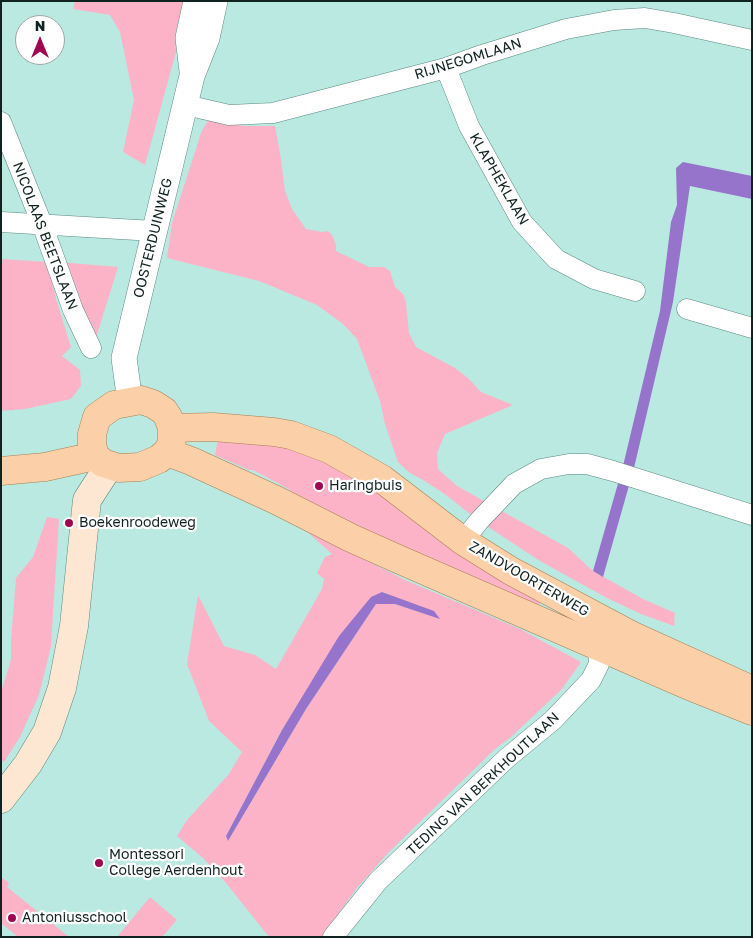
<!DOCTYPE html>
<style>
body{margin:0}
#map{position:relative;width:753px;height:938px;overflow:hidden;background:#b9e9e0;font-family:"Golos Text",sans-serif}
canvas{display:block}
.frame{position:absolute;inset:0;border:2px solid #102320;pointer-events:none}
.north{position:absolute;left:15px;top:15px;width:50px;height:50px;box-sizing:border-box;background:#fefefe;border:1px solid #9fa6a5;border-radius:50%;rotate:0deg;font-size:14px;font-weight:700;line-height:20px;text-align:center;color:#102320}
.north::after{content:'';display:block;margin:auto;width:18px;height:22px;background:#9f0850;clip-path:polygon(50% 0,100% 100%,50% 72%,0 100%)}
</style>
<div id="map">
<canvas width="753" height="938"></canvas>
<div class="frame"></div>
<div class="north">N</div>
</div>
<script>
const g = document.querySelector('canvas').getContext('2d');
g.lineJoin = 'round';
function fill(path, color) { g.fillStyle = color; g.fill(path, 'evenodd'); }
const shape = rows => new Path2D(rows.map(r => 'M' + r).join(''));
function strokePath(path, color, width, dash) { g.strokeStyle = color; g.lineWidth = width; g.lineCap = dash ? 'butt' : 'round'; g.setLineDash(dash || []); g.stroke(path); }
function label(font, color, halo, rows, align = 'center') {
  g.font = font + ' "Golos Text",sans-serif'; g.lineWidth = 4.5; g.setLineDash([]); g.textBaseline = 'middle'; g.strokeStyle = halo; g.fillStyle = color; for (const [text, x, y, turn = 0] of rows) {
    g.save(); g.translate(x, y); g.rotate((+turn || 0) * Math.PI / 180); g.textAlign = isNaN(turn) ? turn : align; if (halo) g.strokeText(text, 0, 0); g.fillText(text, 0, 0); g.restore();
  }
}
fill(shape([
 [75,1,190,1,145,165,123,152,134,100,120,32,110,15,73,9],
 [217,119,225,123,245,126,275,126,281,159,285,191,292,209,306,229,322,232,328,231,332,235,336,245,336,251,369,267,384,267,390,271,395,287,403,294,406,302,409,333,416,347,455,368,468,378,481,392,513,405,445,434,437,453,438,469,457,486,568,548,593,571,643,599,675,613,674,626,641,614,607,598,540,561,479,521,446,495,425,481,410,473,398,462,385,424,380,401,357,339,343,324,317,305,259,281,167,258,172,223,202,130,208,121],
 [1,259,48,262,56,299,71,347,62,356,80,370,81,386,71,399,25,409,1,411],
 [59,262,118,267,96,338],
 [218,438,271,440,332,458,542,599,535,611,465,573,406,553,297,500,289,489,253,470,249,470,215,455],
 [47,517,59,519,51,646,39,695,20,737,4,762,1,760,1,692,11,660,11,640,16,578,33,557],
 [304,529,405,580,520,629,581,662,562,689,511,737,495,749,389,852,356,889,322,937,269,937,226,883,204,859,177,836,187,820,229,774,242,752,209,721,187,664,198,595,224,646,255,655,276,669,322,589,324,579,317,573,325,557,332,554],
 [383,592,439,618,395,604,376,604,306,709,228,841,226,836,282,730,306,692],
 [1,877,9,883,7,887,69,937,18,937,1,923],
 [150,897,177,920,162,937,117,937]
]), '#fdb3c7');
fill(shape([
 [683,162,752,176,752,199,690,186,673,302,634,468,603,577,593,571,623,466,660,311,671,222,677,205,676,168],
 [382,592,434,611,440,619,395,604,376,604,306,709,228,841,226,836,282,730,339,636,371,597]
]), '#9774cb');
const minor = shape([
 [446,68,469,126,522,222,556,259,594,279,635,291],
 [186,105,229,115,273,113,446,68,482,55,566,29,614,20,645,18,674,23,752,40],
 [1,122,42,224,73,310,91,348],
 [1,222,154,231],
 [687,309,752,328],
 [463,541,479,521,514,484,541,469,569,464,587,464,613,471,752,515],
 [333,937,378,881,507,758,553,720,591,680,599,664,597,634]
]);
const tertiary = shape([
 [192,71,188,38,196,1],
 [130,402,124,358,192,76,207,38,215,1]
]);
const secondary = shape([
 [1,799,28,764,47,732,62,688,74,626,87,500,109,466]
]);
const primary = shape([
 [141,400,153,404,164,411,168,417,172,428,172,437,171,445,167,452,159,459,140,467,119,468,103,463,95,456,92,445,92,434,97,417,114,405,141,400],
 [172,428,213,427,274,432,291,435,329,449,382,479,463,541,511,571,633,636,752,690],
 [167,452,191,461,276,500,351,538,398,559,687,685,752,711],
 [1,471,45,467,95,456]
]);
strokePath(minor, '#5b8981', 21);
strokePath(tertiary, '#5b8981', 26);
strokePath(secondary, '#5b8981', 29);
strokePath(primary, '#a77e52', 29);
strokePath(minor, '#fff', 20);
strokePath(tertiary, '#fff', 25);
strokePath(secondary, '#fde7d3', 28);
strokePath(primary, '#fbcfa7', 28);
for (const [x, y, r, color] of [
 [319,486,5,"#9f0850"],
 [69,523,5,"#9f0850"],
 [99,863,5,"#9f0850"],
 [12,918,5,"#9f0850"]
]) { const dot = new Path2D(); dot.arc(x, y, r, 0, 2 * Math.PI); g.fillStyle = color; g.fill(dot); strokePath(dot, '#fefefe', 2); }
label('14px', '#102320', '#fefefe', [
 ["RIJNEGOMLAAN",468,59,-17],
 ["KLAPHEKLAAN",499,179,60],
 ["NICOLAAS BEETSLAAN",45,236,69],
 ["OOSTERDUINWEG",153,238,-76],
 ["ZANDVOORTERWEG",529,579,30],
 ["TEDING VAN BERKHOUTLAAN",483,784,-43]
]);
label('14px', '#102320', '#fefefe', [
 ["Haringbuis",329,486],
 ["Boekenroodeweg",79,523],
 ["Montessori",109,855],
 ["College Aerdenhout",109,871],
 ["Antoniusschool",22,918]
], 'left');
</script>
